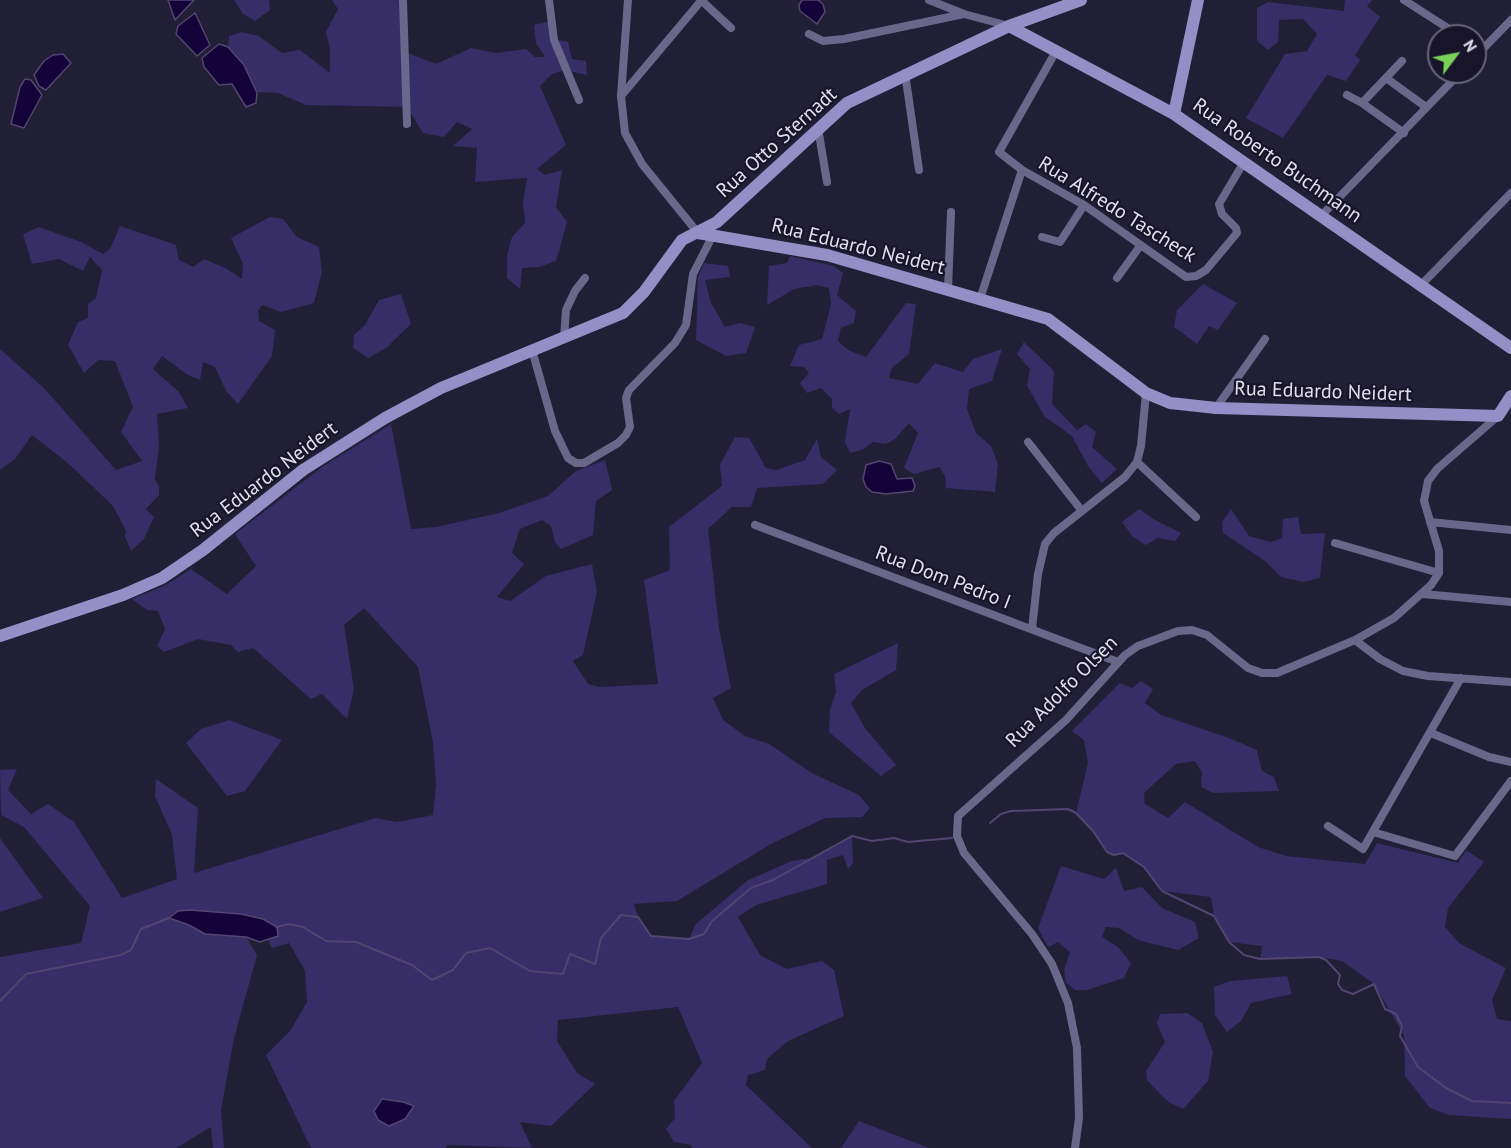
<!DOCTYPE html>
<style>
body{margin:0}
#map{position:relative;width:1511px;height:1148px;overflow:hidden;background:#211f35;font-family:"PT Sans",sans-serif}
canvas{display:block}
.north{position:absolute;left:1427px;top:24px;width:60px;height:60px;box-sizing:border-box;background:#18152a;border:2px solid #686679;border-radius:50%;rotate:58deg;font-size:16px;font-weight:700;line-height:24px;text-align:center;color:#e1e0ef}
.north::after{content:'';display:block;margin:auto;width:21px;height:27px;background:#7ad157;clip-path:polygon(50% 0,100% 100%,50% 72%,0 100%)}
</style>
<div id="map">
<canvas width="1511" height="1148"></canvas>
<div class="north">N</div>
</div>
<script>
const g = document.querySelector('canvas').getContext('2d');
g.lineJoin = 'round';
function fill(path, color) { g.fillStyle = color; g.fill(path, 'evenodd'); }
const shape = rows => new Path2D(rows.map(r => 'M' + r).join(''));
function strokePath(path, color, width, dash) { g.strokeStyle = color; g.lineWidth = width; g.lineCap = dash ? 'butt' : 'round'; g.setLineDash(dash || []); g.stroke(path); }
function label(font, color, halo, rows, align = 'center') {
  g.font = font + ' "PT Sans",sans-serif'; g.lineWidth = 4.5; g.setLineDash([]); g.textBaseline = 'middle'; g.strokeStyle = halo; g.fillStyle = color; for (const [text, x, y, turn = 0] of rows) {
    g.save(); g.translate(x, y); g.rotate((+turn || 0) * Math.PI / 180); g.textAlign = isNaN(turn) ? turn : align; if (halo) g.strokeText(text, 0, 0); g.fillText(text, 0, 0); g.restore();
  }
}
fill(shape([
 [234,0,269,0,270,10,255,21,243,14],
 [332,0,403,0,405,52,436,64,471,48,496,53,526,49,535,57,545,57,536,43,534,25,550,21,554,39,568,42,572,59,586,61,587,75,565,70,552,74,540,86,566,145,537,169,545,175,562,170,556,207,567,222,556,261,539,267,522,268,520,289,507,278,507,256,512,237,525,223,523,202,527,178,475,182,477,148,453,146,472,129,457,122,444,137,423,133,407,107,306,105,278,93,256,92,244,65,228,47,229,36,241,32,259,36,282,53,300,50,330,73,330,49,326,32,338,9],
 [1345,0,1372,0,1367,6,1380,17,1355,55,1360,60,1346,81,1327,75,1283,138,1246,118,1285,54,1307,51,1317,34,1303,19,1279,20,1278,42,1268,50,1257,41,1257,8,1268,2,1344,11],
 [270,217,283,219,297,237,319,247,322,271,314,303,281,312,262,305,258,311,259,321,275,330,272,356,238,404,226,391,215,367,203,362,200,380,188,375,162,356,153,369,179,392,188,408,157,414,159,445,155,479,159,487,159,495,146,509,154,517,144,539,131,551,125,537,126,531,113,506,69,464,32,435,15,459,0,470,0,349,45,389,116,470,142,461,121,432,133,407,115,361,98,360,84,373,68,345,78,322,88,318,88,304,96,298,102,270,90,257,83,271,59,259,32,264,23,234,39,227,81,242,103,254,110,249,120,226,176,245,179,260,193,267,204,259,227,269,242,279,243,264,231,238],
 [790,256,834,266,843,273,837,295,856,311,854,323,841,328,838,341,848,350,866,357,906,303,916,304,909,354,892,368,889,378,918,384,935,363,963,372,973,359,1002,349,992,381,969,389,967,409,976,433,991,446,998,464,995,492,946,488,945,476,939,467,914,474,904,468,918,433,909,423,895,439,886,444,873,442,862,450,850,453,845,442,850,409,839,414,832,408,832,399,821,388,807,393,800,383,809,373,804,367,790,366,799,345,822,339,831,304,829,288,817,285,794,289,767,305,769,266,787,263],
 [704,263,728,266,730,277,705,280,711,303,725,327,740,323,755,327,746,353,726,356,696,340,698,277],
 [1203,284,1237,303,1218,330,1209,326,1197,344,1174,327,1177,310],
 [401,294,411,324,386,348,368,358,353,348,354,335,365,325,379,300],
 [1024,342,1054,371,1052,404,1077,430,1086,424,1096,432,1092,447,1117,469,1102,483,1088,466,1072,436,1045,417,1027,386,1030,369,1017,354],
 [391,424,411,529,436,527,499,513,548,496,576,471,605,460,612,490,596,501,593,535,561,549,555,542,551,526,542,520,520,529,512,553,524,564,497,597,510,601,546,576,592,564,597,592,583,655,573,661,588,684,599,687,658,684,644,580,670,570,669,527,722,486,720,465,735,437,749,438,766,468,776,470,805,460,817,439,821,457,837,470,823,484,757,488,751,507,732,507,708,529,719,628,731,688,713,698,723,720,745,736,769,744,812,773,859,795,870,808,862,817,825,818,771,844,677,901,634,904,638,917,651,936,689,939,696,924,748,880,792,861,811,858,852,836,853,863,848,869,843,855,827,860,827,884,756,905,738,917,760,955,787,969,822,961,834,970,844,1016,788,1041,767,1059,765,1070,748,1075,746,1085,812,1148,692,1148,691,1145,674,1142,666,1129,675,1118,674,1101,702,1063,678,1007,558,1020,557,1041,577,1073,595,1084,551,1126,520,1122,532,1148,447,1145,446,1148,311,1148,266,1055,290,1031,307,1002,305,971,289,943,272,948,268,940,278,936,277,927,263,919,241,914,190,910,170,918,189,925,205,934,246,937,257,955,234,1038,221,1110,224,1148,213,1148,211,1127,176,1148,0,1148,0,957,81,943,90,906,24,827,1,815,0,770,17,769,8,790,31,814,48,804,74,822,122,898,177,879,172,835,155,796,156,779,198,808,194,873,376,818,397,822,433,815,436,785,433,742,418,667,364,608,344,625,354,689,347,719,322,694,311,699,253,648,238,652,231,645,198,639,164,652,157,646,165,629,158,611,147,610,132,599,166,585,191,569,227,594,256,566,235,534,322,467],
 [1139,509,1155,520,1181,533,1175,541,1158,538,1146,545,1133,537,1122,522],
 [1231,509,1249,536,1271,542,1282,538,1283,519,1298,517,1301,534,1325,533,1320,578,1303,582,1281,577,1265,561,1223,533,1222,522],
 [898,643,896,670,862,690,851,703,865,728,896,765,881,776,829,732,830,710,836,692,834,674],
 [1141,681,1153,689,1145,703,1161,715,1229,738,1257,750,1262,771,1274,777,1279,791,1213,793,1201,787,1202,773,1195,761,1176,764,1144,793,1145,804,1168,818,1185,802,1258,847,1286,856,1365,864,1377,843,1458,863,1466,850,1484,862,1448,908,1445,927,1459,943,1506,968,1492,1000,1497,1019,1511,1021,1511,1119,1449,1115,1430,1108,1405,1076,1404,1035,1374,984,1342,961,1319,957,1260,959,1262,946,1229,942,1214,916,1211,897,1162,891,1144,867,1123,853,1114,855,1107,852,1093,831,1076,813,1088,763,1084,740,1072,731,1120,683,1132,688],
 [229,720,282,740,245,791,227,796,186,743,201,729],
 [0,838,43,898,0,912],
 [1061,866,1104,879,1116,868,1124,891,1142,887,1162,908,1195,922,1199,938,1178,950,1138,940,1119,928,1106,927,1102,937,1118,947,1131,963,1124,978,1087,990,1075,990,1066,983,1064,970,1070,952,1058,942,1048,947,1038,928],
 [1287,976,1292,994,1251,1003,1241,1021,1227,1032,1215,1015,1214,987,1230,981],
 [1187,1013,1202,1023,1213,1052,1208,1081,1183,1109,1170,1103,1161,1095,1147,1080,1146,1071,1165,1042,1157,1023,1160,1014],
 [859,1121,929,1148,930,1148,841,1148]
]), '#372d67');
const water = shape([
 [168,0,194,0,175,20,168,0],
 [802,0,818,0,823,4,825,12,817,24,800,11,799,5,802,0],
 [195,13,210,45,197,56,176,34,178,26,195,13],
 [219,44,228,47,244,65,257,93,256,103,246,107,232,84,219,85,204,67,202,58,219,44],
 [63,54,71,63,46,90,39,86,34,75,44,61,53,55,63,54],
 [25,79,31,80,42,95,24,128,11,124,20,87,25,79],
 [879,461,891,464,897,479,912,478,915,486,913,491,886,494,872,492,866,487,863,479,866,465,879,461],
 [190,910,241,914,263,919,277,927,278,936,260,942,246,937,205,934,189,925,169,918,178,911,190,910],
 [382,1099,403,1102,414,1106,405,1119,389,1126,378,1120,374,1111,382,1099]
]);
fill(water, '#140339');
strokePath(water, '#524570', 1.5);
strokePath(shape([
 [990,823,1001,814,1011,811,1068,809,1076,813,1093,831,1107,852,1114,855,1123,853,1144,867,1162,891,1214,916,1229,942,1244,955,1260,959,1319,957,1326,960,1340,975,1338,984,1342,990,1353,994,1374,984,1385,1009,1396,1014,1402,1026,1400,1036,1418,1067,1446,1088,1472,1101,1511,1103],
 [276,927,289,924,303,927,326,941,356,942,412,965,432,980,453,970,466,953,490,948,530,971,563,974,570,954,595,964,601,938,621,915,638,917,651,936,689,939,704,934,712,921,751,888,773,880,852,836,872,841,894,838,908,842,952,838],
 [0,1001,26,974,121,955,131,950,141,929,169,918]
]), '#524570', 2);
strokePath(shape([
 [403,0,407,124],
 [549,0,554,40,579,100],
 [628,0,621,96,625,133,642,164,698,233],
 [701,0,731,28],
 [929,0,964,14,1009,26],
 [1404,0,1460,36],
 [809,34,823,41,844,39,964,14],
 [1056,51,999,152,1022,170,1084,205,1186,277,1196,276,1206,270,1237,233,1236,228,1222,214,1219,204,1244,162],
 [1475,57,1511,20],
 [1402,61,1362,103,1404,133],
 [905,73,919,170],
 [1386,78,1426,107],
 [1347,95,1362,103],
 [621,96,701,1],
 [818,128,827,182],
 [1321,216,1461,72],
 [1042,237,1060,242,1084,205],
 [1117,278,1140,246],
 [1421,285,1511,193],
 [948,289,951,212],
 [980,299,1022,170],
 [564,338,566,310,575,291,585,278],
 [532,350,555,431,568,458,576,463,584,463,618,443,626,435,630,427,626,398,629,390,675,343,686,325,693,274,713,235],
 [1216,408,1265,339],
 [1028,442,1082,511],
 [1137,462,1196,517],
 [1430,522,1511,530],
 [755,525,1118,662],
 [1335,543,1439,573],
 [1423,594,1511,602],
 [1032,629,1038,574,1045,544,1054,533,1125,477,1137,462,1141,446,1146,393],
 [1355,640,1380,659,1403,671,1428,676,1511,682],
 [1431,733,1489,757,1511,762],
 [1328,826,1363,849,1461,678],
 [1373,832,1455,856,1511,781],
 [1075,1148,1079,1118,1077,1048,1068,1003,1052,964,1032,934,964,853,957,836,958,816,1066,720,1125,655,1138,646,1178,631,1192,630,1207,635,1248,668,1262,673,1277,673,1355,640,1394,618,1431,585,1439,573,1439,551,1424,501,1428,481,1437,469,1498,416]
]), '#6a688a', 8);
strokePath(shape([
 [1009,26,1174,114,1511,348],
 [1174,114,1198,0],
 [698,233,827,255,1048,319,1146,393,1170,403,1216,408,1498,416,1511,396],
 [0,636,123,595,162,578,203,550,303,470,385,418,441,388,623,313,644,292,682,240,717,222,847,103,1009,26,1081,0]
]), '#948fc7', 12);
label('20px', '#e1e0ef', '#18152a', [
 ["Rua Otto Sternadt",777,143,-42],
 ["Rua Roberto Buchmann",1277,161,35],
 ["Rua Alfredo Tascheck",1117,210,32],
 ["Rua Eduardo Neidert",858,247,14],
 ["Rua Eduardo Neidert",1323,392,2],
 ["Rua Eduardo Neidert",264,480,-37],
 ["Rua Dom Pedro I",943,578,21],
 ["Rua Adolfo Olsen",1062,692,-45]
]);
</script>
